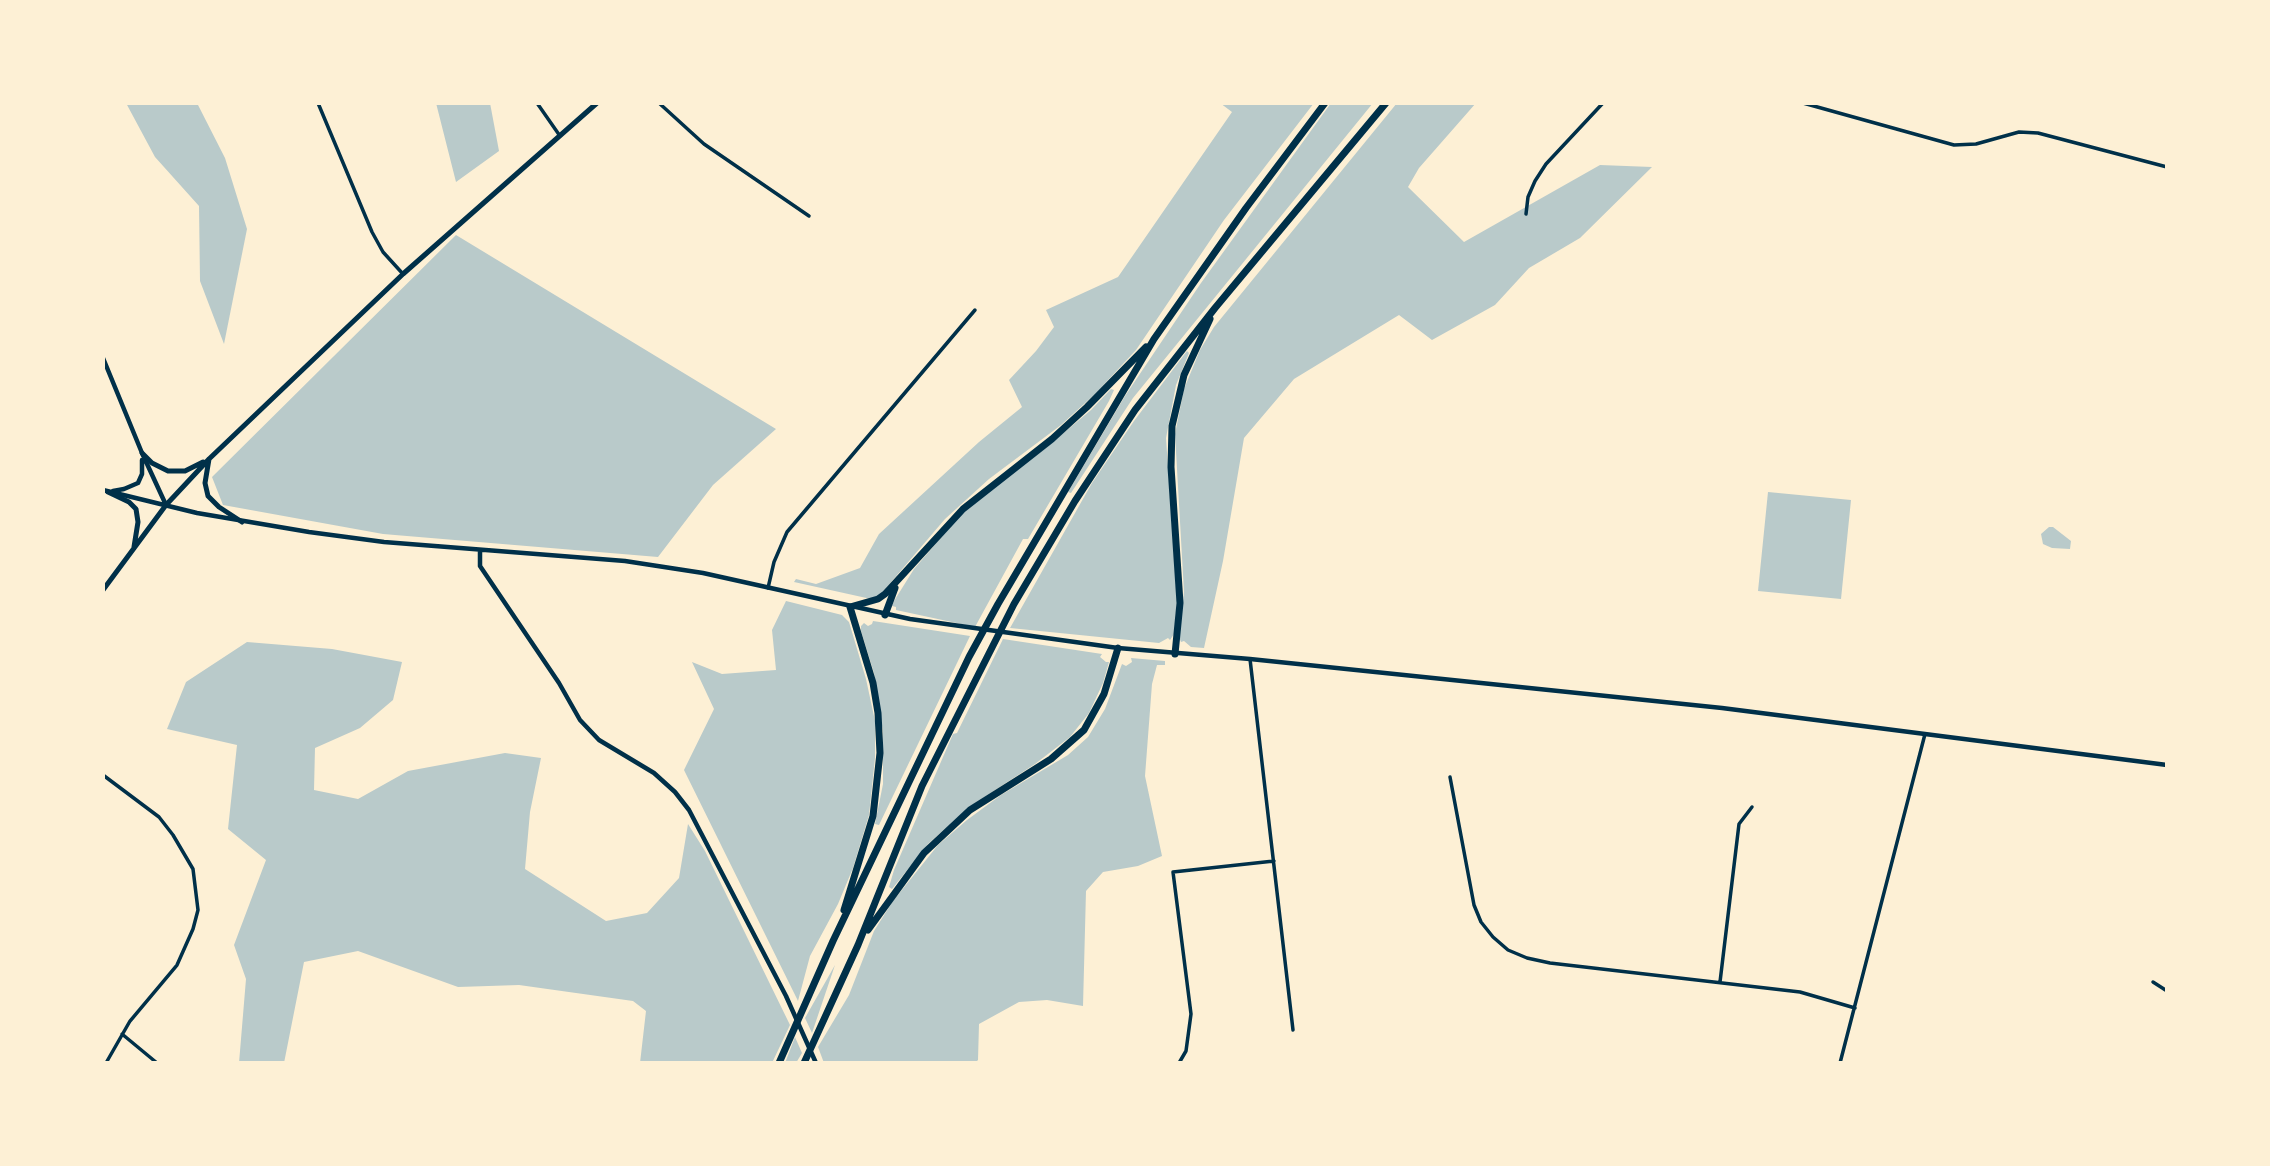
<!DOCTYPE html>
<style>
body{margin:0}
#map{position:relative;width:2270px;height:1166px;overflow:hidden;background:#fdf0d5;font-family:Bitter,serif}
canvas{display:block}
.frame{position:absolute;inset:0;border:105px solid #fdf0d5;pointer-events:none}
</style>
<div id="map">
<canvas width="2270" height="1166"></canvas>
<div class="frame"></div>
</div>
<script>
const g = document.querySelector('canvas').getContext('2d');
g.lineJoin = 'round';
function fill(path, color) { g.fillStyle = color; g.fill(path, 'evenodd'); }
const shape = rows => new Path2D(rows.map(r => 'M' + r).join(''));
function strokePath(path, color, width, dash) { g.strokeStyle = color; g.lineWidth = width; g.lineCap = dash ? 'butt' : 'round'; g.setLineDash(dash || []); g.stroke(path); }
fill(shape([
 [126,103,197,103,225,158,247,229,224,344,200,281,199,206,155,157],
 [436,103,490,103,499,151,456,182],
 [1220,103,1314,103,1224,220,1136,350,1095,394,1061,425,989,479,945,519,880,595,871,599,794,582,796,579,816,584,860,568,879,534,979,442,1022,407,1009,380,1036,351,1054,327,1046,310,1118,277,1232,112],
 [1331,103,1373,103,1133,398,1071,493,1068,492,1125,396,1201,283],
 [1397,103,1476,103,1419,168,1408,187,1464,242,1600,165,1652,167,1580,238,1529,268,1495,305,1432,340,1399,315,1294,379,1244,438,1223,561,1204,648,1191,647,1184,641,1181,642,1179,637,1184,592,1175,434,1184,389,1200,350,1214,327],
 [456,235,776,429,713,485,658,557,383,534,223,505,212,477],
 [1187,351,1189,353,1176,385,1166,438,1177,601,1174,634,1170,640,1168,638,1159,643,1010,628,1092,483,1134,421],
 [1111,389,1114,390,1109,401,1028,539,1023,539,975,627,896,610,896,607,892,606,894,601,914,569,958,518,983,495,1042,451,1091,410],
 [1768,492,1851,500,1841,599,1758,591],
 [2049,527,2053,527,2071,541,2070,549,2052,548,2043,544,2041,534],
 [786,601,842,615,849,622,866,679,875,721,875,758,869,815,853,868,838,904,810,956,798,1001,684,770,714,709,692,662,722,674,776,670,772,630],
 [873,621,970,636,879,825,875,824,883,784,883,732,874,673,861,631,861,626,864,623,868,626,872,624],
 [1003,639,1102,654,1100,657,1106,662,1109,662,1103,683,1089,713,1070,737,1035,764,969,807,928,844,892,889,889,887,894,870,953,734,957,733],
 [247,642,332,649,402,662,393,700,360,728,315,748,314,790,358,799,408,771,505,753,541,758,530,812,525,869,606,921,647,913,679,878,688,824,705,851,790,1025,772,1063,640,1063,646,1011,633,1001,519,985,458,987,358,951,304,962,284,1063,239,1063,246,979,234,945,266,860,228,829,237,745,167,729,186,682],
 [1131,658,1165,661,1165,665,1157,665,1152,684,1145,776,1162,856,1138,866,1103,872,1086,891,1083,1006,1047,1000,1019,1002,979,1024,978,1060,975,1063,824,1063,818,1047,849,995,874,931,893,901,938,845,967,820,1001,795,1068,755,1088,737,1105,709,1122,664,1126,666,1132,662],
 [835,965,812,1033,805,1018],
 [795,1037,802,1053,796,1063,785,1063]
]), '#b9caca');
strokePath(shape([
 [318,103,372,232,383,252,403,274],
 [537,103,560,136],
 [659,103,704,144,809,216],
 [1803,103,1954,145,1976,144,2019,132,2038,133,2167,167],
 [1526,214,1528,197,1535,181,1546,164,1603,103],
 [768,588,774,562,787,532,975,310],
 [1250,659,1293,1030],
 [103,775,159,817,173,835,193,869,198,910,193,929,177,965,130,1021,106,1063],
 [1450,777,1474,905,1481,922,1493,937,1508,950,1527,958,1550,963,1800,992,1855,1008],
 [1720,982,1739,824,1752,807],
 [2153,982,2167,991],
 [122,1034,157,1063],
 [1179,1063,1186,1051,1191,1014,1173,872,1274,861],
 [1840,1063,1925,734]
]), '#003049', 3.5);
strokePath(shape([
 [103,358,142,453,166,505],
 [103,490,197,513,309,532,384,542,625,561,703,573,910,619,1118,648,1250,659,1722,708,2167,765],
 [113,491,124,489,138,483,142,474,142,460],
 [480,550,480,566,559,683,580,720,599,740,654,773,675,792,689,810,786,996,816,1063]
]), '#003049', 4.5);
strokePath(shape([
 [142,453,152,463,168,471,185,471,203,462],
 [209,459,205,483,208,496,219,507,242,522],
 [108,492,129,502,136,509,138,522,134,547],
 [103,590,166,505,209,459,403,274,597,103]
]), '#003049', 5);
strokePath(shape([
 [885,615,895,588],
 [1175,654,1180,603,1171,467,1172,426,1184,375,1210,319],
 [844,910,873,816,880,753,878,713,873,683,850,607,878,599,885,594,963,509,1052,439,1087,407,1146,347],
 [868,930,924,853,970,810,1051,759,1084,730,1104,694,1118,648],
 [779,1063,833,941,910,780,969,657,998,604,1154,339,1246,208,1325,103],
 [804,1063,858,945,922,786,1014,604,1075,501,1135,410,1215,308,1386,103]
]), '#003049', 7);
</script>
